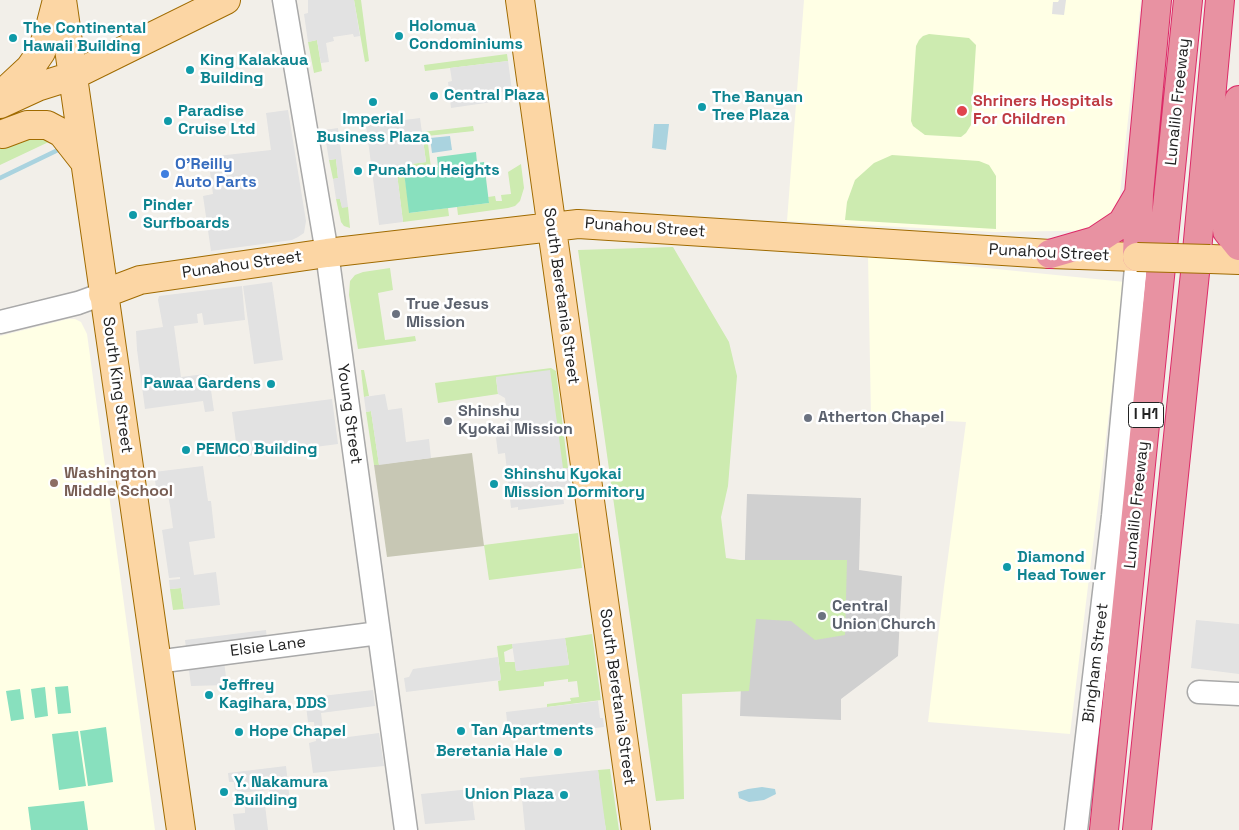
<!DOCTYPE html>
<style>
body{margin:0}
canvas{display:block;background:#f2efe9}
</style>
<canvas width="1239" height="830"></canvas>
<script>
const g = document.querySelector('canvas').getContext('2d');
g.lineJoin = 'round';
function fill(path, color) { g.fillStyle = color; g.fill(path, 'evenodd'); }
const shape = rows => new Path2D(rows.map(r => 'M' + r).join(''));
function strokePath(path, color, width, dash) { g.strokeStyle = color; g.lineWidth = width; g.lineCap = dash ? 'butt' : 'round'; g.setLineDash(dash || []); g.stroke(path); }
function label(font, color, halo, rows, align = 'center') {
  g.font = font + ' "Space Grotesk",sans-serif'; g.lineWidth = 5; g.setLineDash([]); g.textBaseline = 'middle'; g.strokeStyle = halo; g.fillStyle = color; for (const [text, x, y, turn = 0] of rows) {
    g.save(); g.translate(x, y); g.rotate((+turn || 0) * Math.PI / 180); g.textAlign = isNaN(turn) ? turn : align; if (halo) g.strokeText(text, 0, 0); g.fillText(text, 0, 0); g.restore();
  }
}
fill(shape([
 [804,0,1141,0,1116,230,995,232,787,221],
 [868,256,1125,282,1070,734,928,722,944,587,966,422,871,417],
 [68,319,75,319,81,322,87,334,155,830,0,830,0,336]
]), '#ffffe5');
fill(shape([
 [747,494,861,498,859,570,902,576,898,656,841,699,841,720,740,716]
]), '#d0d0d0');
fill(shape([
 [472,453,484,546,387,557,374,465]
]), '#c7c7b4');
fill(shape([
 [354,0,361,0,369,61,365,62],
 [929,34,969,38,976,45,971,125,966,133,961,137,925,135,913,126,911,121,916,46,919,40,923,36],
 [317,40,322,71,314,73,308,42],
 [507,54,508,61,425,71,424,65],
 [473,126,474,131,427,136,431,168,404,172,410,213,448,208,449,216,403,222,396,166,426,162,422,132],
 [30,134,55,139,0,165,0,148],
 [892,155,979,161,989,165,996,176,996,229,845,220,847,202,855,180,874,163],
 [336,159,338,178,333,179,329,160],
 [521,164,524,188,520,201,515,206,508,208,458,215,457,207,489,203,488,197,495,196,496,201,502,201,501,195,511,194,508,172],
 [336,199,340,199,342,207,348,207,350,228,344,226,341,222],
 [673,247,729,342,737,376,728,486,721,517,726,558,740,560,847,560,845,635,815,640,791,621,756,619,749,691,682,694,684,799,656,801,578,250],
 [390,268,393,290,378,293,385,340,415,336,416,341,358,349,349,295,350,281,355,275,363,272],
 [551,368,556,371,568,468,563,468,496,378,498,394,438,403,435,383],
 [361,370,364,370,369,396,364,397],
 [371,411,379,465,374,465,366,412],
 [578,533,582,568,489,580,484,545],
 [181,588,184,609,173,610,170,589],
 [592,634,601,700,547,707,547,704,571,701,570,698,579,697,577,681,568,682,568,679,544,682,544,686,499,691,498,681,501,680,497,646,512,644,513,648,504,652,505,662,515,662,516,671,569,664,565,638],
 [610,769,619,830,606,830,602,807,598,770]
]), '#cdebb0');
fill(shape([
 [476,152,477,163,484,162,489,203,409,213,404,172,438,167,437,157],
 [68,686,71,713,58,714,55,687],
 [45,687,48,716,35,718,31,689],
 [20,689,24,719,11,721,6,691],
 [106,727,113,782,88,786,80,731],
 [78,731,86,786,59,790,52,734],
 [84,801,88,830,31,830,28,807]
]), '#88e0be');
fill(shape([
 [308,0,354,0,360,36,354,37,353,34,333,37,334,41,326,43,329,62,321,63,317,40,308,42,304,14,308,13],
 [1059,0,1066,0,1064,15,1052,14,1053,2,1058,2],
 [508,61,512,91,498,92,499,101,451,108,448,82,452,81,450,68],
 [288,110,306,221,304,233,298,237,292,240,211,251,203,196,213,194,208,157,271,150,266,113],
 [420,118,426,162,396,166,403,222,379,225,366,125],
 [338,128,348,207,342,208,340,199,336,199,333,179,338,178,336,159,329,160,324,130],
 [272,282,283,360,254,364,243,286],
 [242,286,245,320,204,325,202,313,197,314,198,323,174,326,181,377,205,374,209,376,214,411,205,412,203,401,145,409,137,350,136,331,163,327,158,300,159,296],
 [550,370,563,468,568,468,571,486,562,487,564,504,518,510,518,507,511,508,505,453,498,454,496,438,509,424,505,398,498,394,496,377],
 [385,394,388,410,402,408,406,442,429,439,431,458,379,465,371,411,366,412,364,397],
 [332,399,338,444,238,457,232,412],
 [203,466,208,501,211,501,215,538,189,542,194,575,216,572,220,605,184,609,181,588,170,589,169,580,180,579,180,577,169,578,162,530,173,528,170,506,168,495,157,496,154,472],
 [1196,620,1239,624,1239,674,1191,668],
 [266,630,268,647,223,653,227,685,191,686,185,640],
 [565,638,569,665,516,671,512,644],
 [498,657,501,680,406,692,404,678,409,677,413,669],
 [373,690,375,706,321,713,324,738,325,740,379,733,384,766,313,773,309,743,316,741,314,722,308,722,305,698],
 [598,701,600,718,603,718,604,727,509,738,506,712],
 [286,766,290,802,270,804,269,790,237,793,237,790,235,790,234,782,229,782,228,773],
 [598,770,606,830,525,830,520,778],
 [471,789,475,820,425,824,421,794],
 [265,805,268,830,235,830,233,814,245,813,245,807]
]), '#e2e2e2');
fill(shape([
 [654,124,669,124,666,150,652,148],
 [450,136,452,150,432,153,430,138],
 [762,787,775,789,776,794,764,800,749,802,739,798,738,792,748,789]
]), '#aad3df');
strokePath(shape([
 [0,178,60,149]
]), '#aad3df', 4.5);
const minor = shape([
 [284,0,327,253,406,830],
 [0,322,78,303,103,294],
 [156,662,379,633],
 [1199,692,1239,694],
 [1076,830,1113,516,1137,257]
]);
const major = shape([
 [62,0,181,830],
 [520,0,636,830],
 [1,95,30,68,41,52,49,31,57,0],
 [0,104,37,87,72,76,226,0],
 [3,134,27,125,47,125,62,133,84,161],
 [1210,259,1239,260],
 [103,294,140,280,327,253,578,224,1050,254,1137,257]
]);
const highway = shape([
 [1239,100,1231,173,1227,231,1239,246],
 [1050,254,1095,241,1122,223,1139,194],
 [1137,257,1139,194,1157,0],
 [1104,830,1188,0],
 [1137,830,1195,273,1220,0]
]);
strokePath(minor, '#a9a9a9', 25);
strokePath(major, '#a06b00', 30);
strokePath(highway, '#dc2a67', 30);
strokePath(minor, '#fff', 22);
strokePath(major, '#fcd6a4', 28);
strokePath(highway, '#e892a2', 28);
const majorBridge = shape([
 [1137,257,1210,259]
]);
strokePath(majorBridge, '#a06b00', 30, []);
strokePath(majorBridge, '#fcd6a4', 28);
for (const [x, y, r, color] of [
 [399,36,5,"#0f9aa8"],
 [13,38,5,"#0f9aa8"],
 [190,70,5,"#0f9aa8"],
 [434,96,5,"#0f9aa8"],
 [373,102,5,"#0f9aa8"],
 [702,107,5,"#0f9aa8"],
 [962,111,6,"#e0444e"],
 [168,121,5,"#0f9aa8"],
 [358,171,5,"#0f9aa8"],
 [165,174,5,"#3f7fe0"],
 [133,215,5,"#0f9aa8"],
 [396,314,5,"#6b7280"],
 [271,384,5,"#0f9aa8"],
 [808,418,5,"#6b7280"],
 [448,421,5,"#6b7280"],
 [186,450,5,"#0f9aa8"],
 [54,483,5,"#8d6e63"],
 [494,484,5,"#0f9aa8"],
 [1007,567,5,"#0f9aa8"],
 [822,616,5,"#6b7280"],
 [209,695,5,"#0f9aa8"],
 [461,731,5,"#0f9aa8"],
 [239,732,5,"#0f9aa8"],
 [558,752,5,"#0f9aa8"],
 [224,792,5,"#0f9aa8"],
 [564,795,5,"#0f9aa8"]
]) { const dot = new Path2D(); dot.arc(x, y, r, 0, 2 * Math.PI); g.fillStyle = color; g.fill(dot); strokePath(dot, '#fff', 2); }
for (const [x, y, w] of [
 [1146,415,35]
]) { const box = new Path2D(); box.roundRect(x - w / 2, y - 12.5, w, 25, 4); g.fillStyle = '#fff'; g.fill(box); strokePath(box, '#222', 1); }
label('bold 15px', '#222', null, [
 ["I H1",1146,415]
]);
label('bold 16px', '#0d838f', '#fff', [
 ["Holomua",409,27],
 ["Condominiums",409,45],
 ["The Continental",23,29],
 ["Hawaii Building",23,47],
 ["King Kalakaua",200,61],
 ["Building",200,79],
 ["Central Plaza",444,96],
 ["The Banyan",712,98],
 ["Tree Plaza",712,116],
 ["Paradise",178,112],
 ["Cruise Ltd",178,130],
 ["Imperial",373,120,"center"],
 ["Business Plaza",373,138,"center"],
 ["Punahou Heights",368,171],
 ["Pinder",143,206],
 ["Surfboards",143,224],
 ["Pawaa Gardens",261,384,"right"],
 ["PEMCO Building",196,450],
 ["Shinshu Kyokai",504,475],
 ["Mission Dormitory",504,493],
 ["Diamond",1017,558],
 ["Head Tower",1017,576],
 ["Jeffrey",219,686],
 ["Kagihara, DDS",219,704],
 ["Tan Apartments",471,731],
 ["Hope Chapel",249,732],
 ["Beretania Hale",548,752,"right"],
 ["Y. Nakamura",234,783],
 ["Building",234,801],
 ["Union Plaza",554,795,"right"]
], 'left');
label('bold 16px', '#be3a42', '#fff', [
 ["Shriners Hospitals",973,102],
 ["For Children",973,120]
], 'left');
label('16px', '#222', '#fff', [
 ["Lunalilo Freeway",1178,102,-84],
 ["Punahou Street",645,228,4],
 ["Punahou Street",1049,253,3],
 ["Punahou Street",242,265,-8],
 ["South Beretania Street",561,296,82],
 ["South King Street",117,385,82],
 ["Young Street",349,414,82],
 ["Lunalilo Freeway",1137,505,-84],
 ["Elsie Lane",268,647,-7],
 ["Bingham Street",1096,663,-83],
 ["South Beretania Street",617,697,82]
]);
label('bold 16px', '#366cbe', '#fff', [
 ["O'Reilly",175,165],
 ["Auto Parts",175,183]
], 'left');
label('bold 16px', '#5b616d', '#fff', [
 ["True Jesus",406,305],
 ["Mission",406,323],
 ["Shinshu",458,412],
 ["Kyokai Mission",458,430],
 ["Atherton Chapel",818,418],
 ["Central",832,607],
 ["Union Church",832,625]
], 'left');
label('bold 16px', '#785e54', '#fff', [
 ["Washington",64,474],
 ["Middle School",64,492]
], 'left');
</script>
